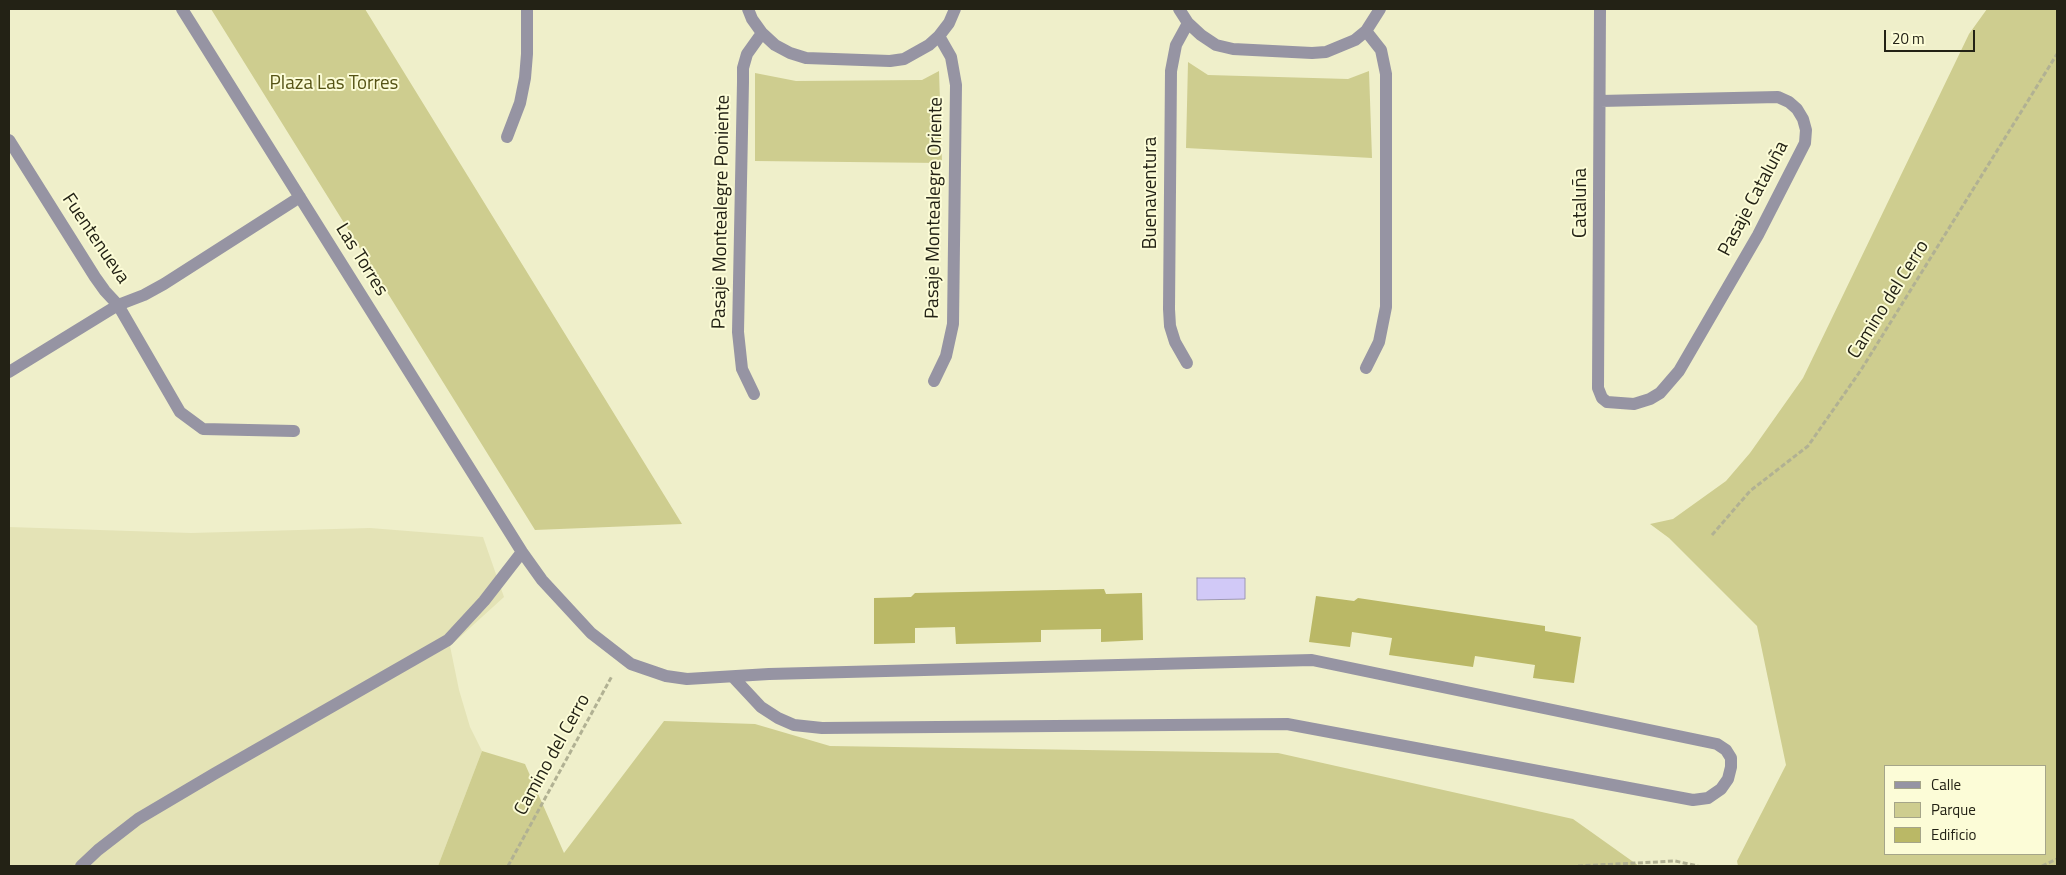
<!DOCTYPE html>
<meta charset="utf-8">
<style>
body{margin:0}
#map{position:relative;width:2066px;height:875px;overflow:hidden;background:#efefca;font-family:"Titillium Web",sans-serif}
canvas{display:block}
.frame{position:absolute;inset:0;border:10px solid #232215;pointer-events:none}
.legend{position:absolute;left:1884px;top:765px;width:162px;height:90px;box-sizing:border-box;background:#fcfcd7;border:1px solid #a5a589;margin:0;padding:6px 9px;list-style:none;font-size:15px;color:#232215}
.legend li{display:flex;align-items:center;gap:10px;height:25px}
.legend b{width:25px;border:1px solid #a5a589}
.scale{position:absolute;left:1884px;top:30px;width:91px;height:22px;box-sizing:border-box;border:2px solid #232215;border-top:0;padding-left:6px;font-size:15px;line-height:18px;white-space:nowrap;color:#232215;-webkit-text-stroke:4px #fcfcd7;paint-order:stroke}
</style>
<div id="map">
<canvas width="2066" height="875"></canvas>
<div class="frame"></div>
<ul class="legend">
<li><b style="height:6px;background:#9694a3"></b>Calle</li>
<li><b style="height:14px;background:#cecd8f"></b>Parque</li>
<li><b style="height:14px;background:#bab866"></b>Edificio</li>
</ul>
<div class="scale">20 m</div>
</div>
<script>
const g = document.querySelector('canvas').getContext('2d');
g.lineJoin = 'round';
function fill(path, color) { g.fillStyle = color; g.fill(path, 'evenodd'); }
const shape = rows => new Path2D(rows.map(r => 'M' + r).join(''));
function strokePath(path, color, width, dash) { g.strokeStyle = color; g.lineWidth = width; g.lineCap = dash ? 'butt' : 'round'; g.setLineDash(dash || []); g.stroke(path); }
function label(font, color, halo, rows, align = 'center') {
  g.font = font + ' "Titillium Web",sans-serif'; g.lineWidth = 4; g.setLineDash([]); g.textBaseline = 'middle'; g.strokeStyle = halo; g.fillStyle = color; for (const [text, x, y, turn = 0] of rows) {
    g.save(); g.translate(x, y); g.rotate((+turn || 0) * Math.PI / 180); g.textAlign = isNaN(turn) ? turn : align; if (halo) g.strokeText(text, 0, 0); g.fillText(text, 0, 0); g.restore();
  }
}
fill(shape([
 [9,527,191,533,370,528,483,537,504,597,450,646,459,690,470,727,482,751,438,866,9,866]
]), '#e4e3b6');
fill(shape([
 [211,9,365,9,682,524,535,530],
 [1987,9,2057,9,2057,866,1738,866,1737,861,1786,765,1757,626,1669,538,1650,524,1673,519,1726,481,1750,453,1803,378,1969,34],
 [2045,766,2045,854,1885,854,1885,766],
 [1188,62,1208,75,1348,79,1369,71,1372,158,1186,148],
 [939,71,942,163,755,161,755,73,796,81,922,80],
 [664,721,755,724,830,746,1278,753,1573,819,1639,866,438,866,482,751,525,764,564,853]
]), '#cecd8f');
const water = shape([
 [1197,578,1245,578,1245,599,1197,600,1197,578]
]);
fill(water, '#d1c9f7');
strokePath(water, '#9d97b3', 1);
fill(shape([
 [1104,589,1106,594,1142,593,1143,640,1101,642,1101,629,1041,630,1041,642,956,644,955,627,915,628,915,643,874,644,874,598,911,597,915,593],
 [1316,596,1354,601,1358,598,1545,626,1545,631,1581,637,1574,683,1533,678,1535,665,1475,656,1473,667,1389,655,1392,638,1352,632,1350,647,1309,642]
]), '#bab866');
strokePath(shape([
 [1712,535,1750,491,1808,446,1861,370,2057,54],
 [508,866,612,676],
 [1578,866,1675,861,1698,866],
 [2042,866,2057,859]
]), '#b1b193', 3, [5, 2.5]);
strokePath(shape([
 [182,9,522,552,542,580,591,633,631,664,666,676,687,679,769,674,1312,660,1717,744,1726,750,1731,758,1731,767,1728,779,1721,789,1708,798,1693,800,1287,724,822,728,794,725,778,718,761,707,733,677],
 [748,9,752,19,762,33,775,45,790,53,806,58,890,61,904,59,929,45,939,36,949,23,955,9],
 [1179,9,1188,23,1201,35,1216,45,1233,49,1312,53,1326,52,1355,40,1366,31,1380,9],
 [1600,101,1778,97,1789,102,1797,109,1803,119,1806,130,1805,143,1758,235,1679,371,1660,393,1650,399,1634,404,1607,402,1602,398,1598,388,1600,9],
 [507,137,520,103,525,78,527,54,527,9],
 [9,140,95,277,105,291,118,305,180,412,203,429,294,431],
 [1187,363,1175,342,1170,326,1169,309,1171,71,1176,45,1188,23],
 [1366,368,1379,342,1386,307,1386,74,1381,50,1366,31],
 [9,372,118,305,144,295,164,284,300,197],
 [934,381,946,356,953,324,956,85,951,57,939,36],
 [754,394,742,369,738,332,743,82,743,68,747,54,762,33],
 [81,866,98,850,138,819,214,774,448,640,484,601,522,552]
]), '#9694a3', 12);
label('19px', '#555315', '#fcfcd7', [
 ["Plaza Las Torres",334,84]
]);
label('19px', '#232215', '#fcfcd7', [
 ["Buenaventura",1151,193,-90],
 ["Pasaje Cataluña",1754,199,-62],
 ["Cataluña",1581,203,-90],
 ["Pasaje Montealegre Oriente",935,208,-89],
 ["Pasaje Montealegre Poniente",722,212,-89],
 ["Fuentenueva",95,239,56],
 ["Las Torres",361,260,58],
 ["Camino del Cerro",1889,300,-58],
 ["Camino del Cerro",553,755,-61]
]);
</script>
